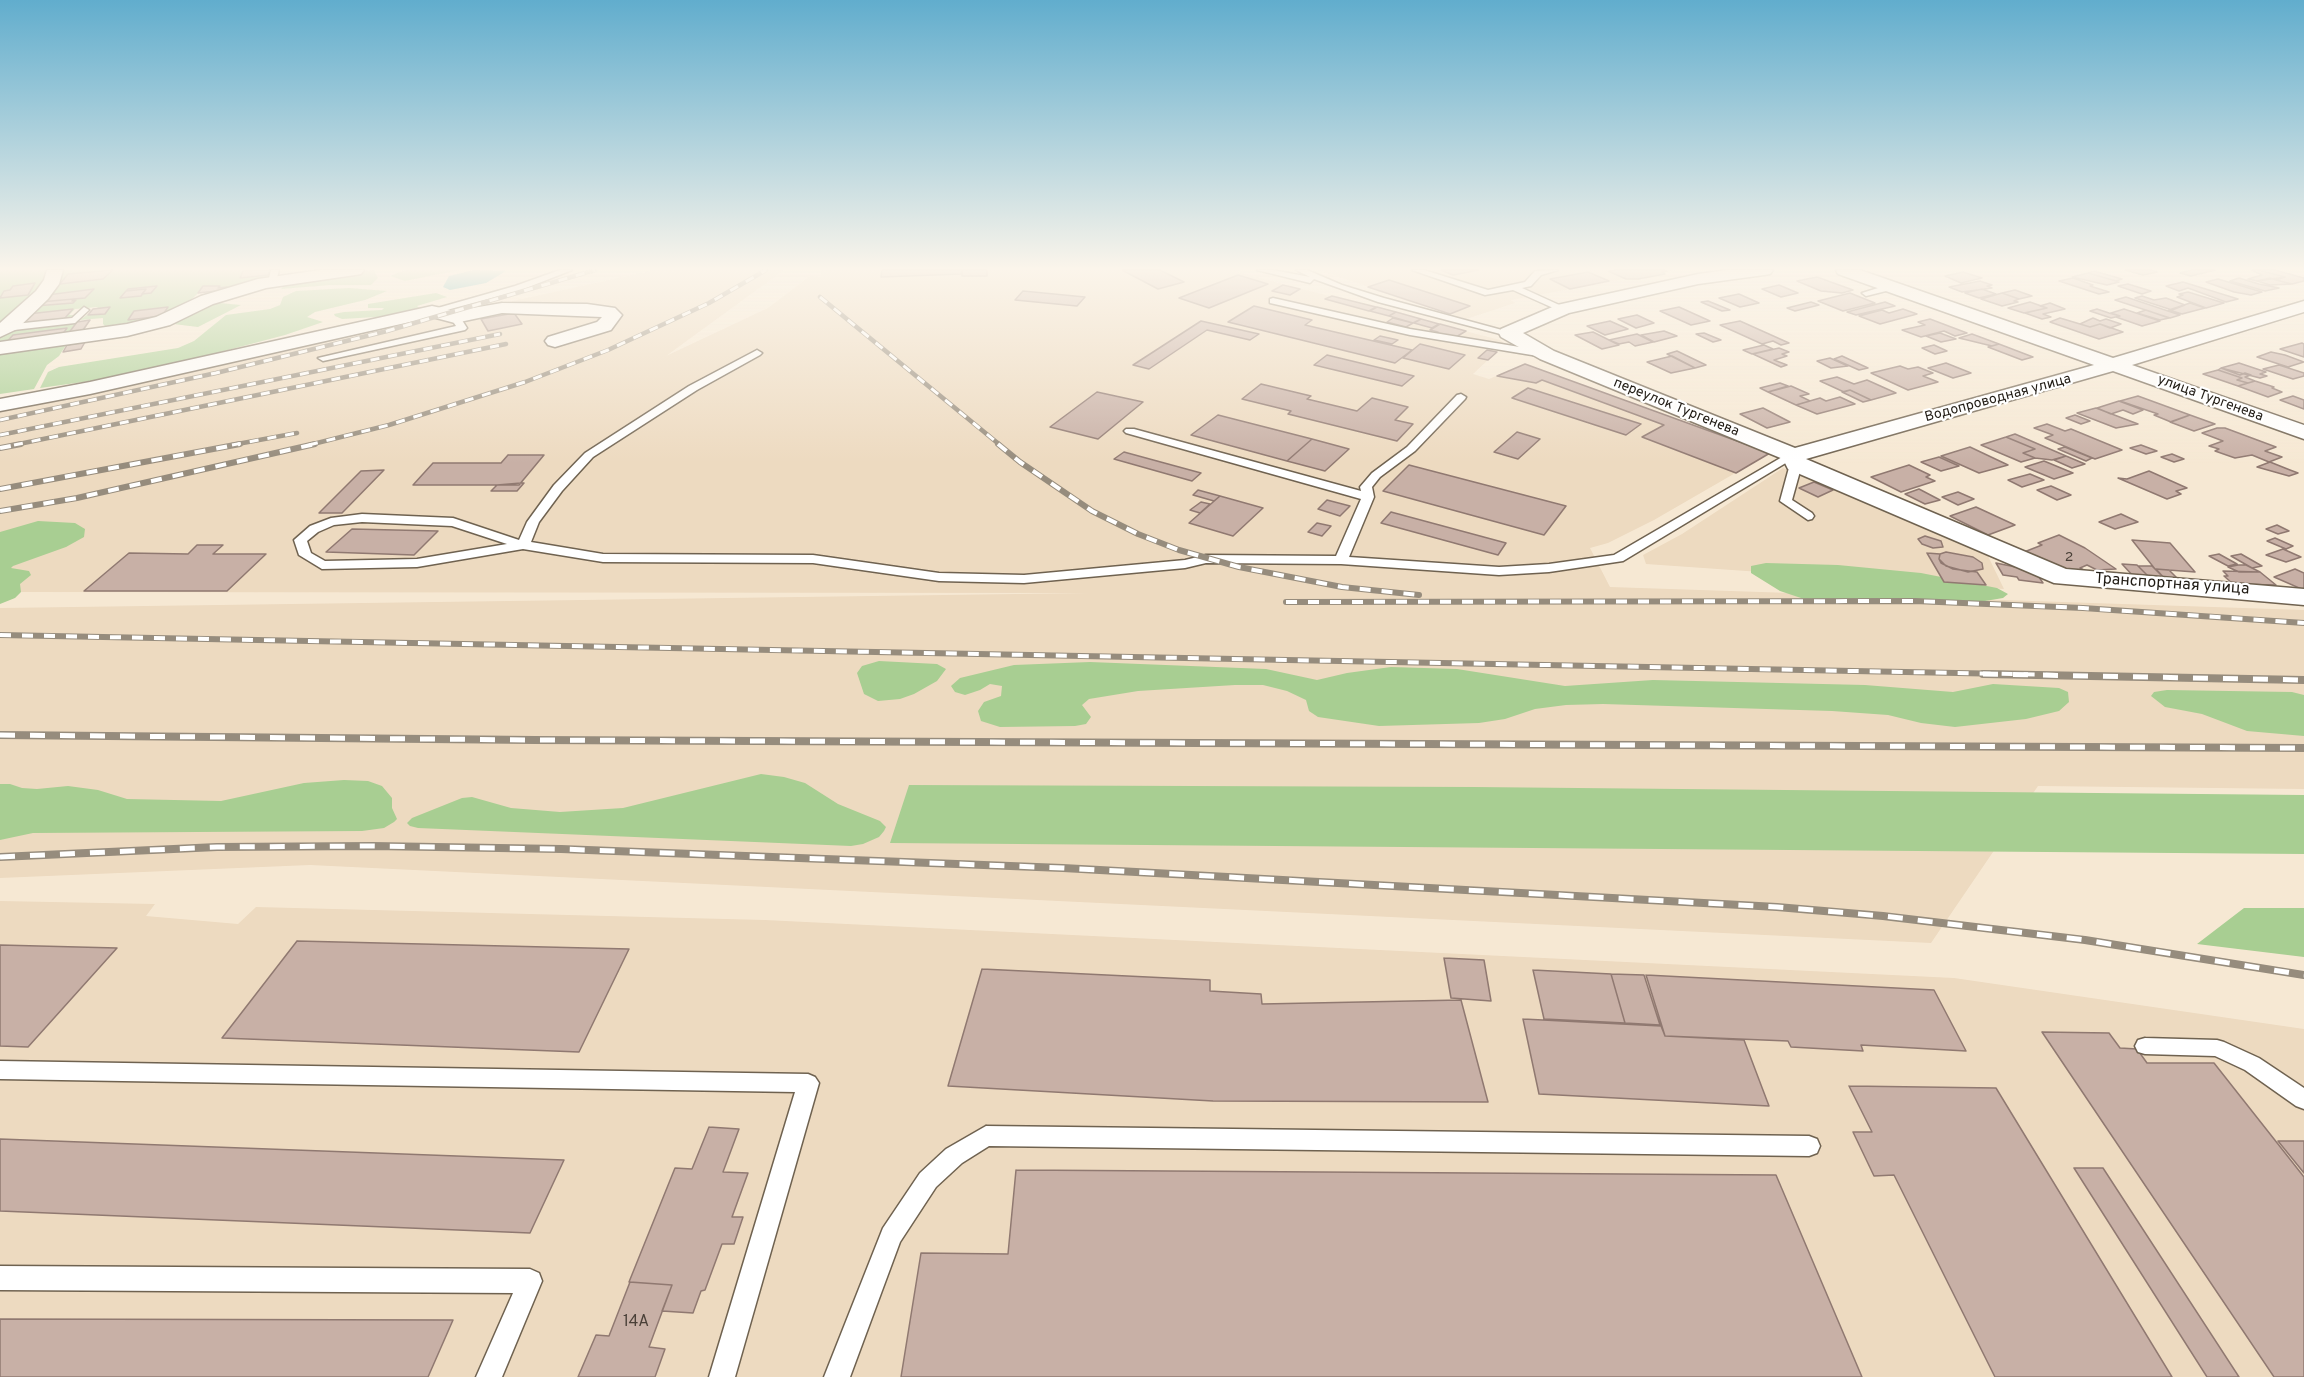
<!DOCTYPE html>
<meta charset="utf-8">
<style>
body{margin:0}
canvas{display:block;background:#f6e8d3}
</style>
<canvas width="2304" height="1377"></canvas>
<script>
const g = document.querySelector('canvas').getContext('2d');
g.lineJoin = 'round';
function fill(path, color) { g.fillStyle = color; g.fill(path, 'evenodd'); }
const shape = rows => new Path2D(rows.map(r => 'M' + r).join(''));
function strokePath(path, color, width, dash) { g.strokeStyle = color; g.lineWidth = width; g.lineCap = dash ? 'butt' : 'round'; g.setLineDash(dash || []); g.stroke(path); }
function label(font, color, halo, rows, align = 'center') {
  g.font = font + ' Overpass,sans-serif'; g.lineWidth = 4.5; g.setLineDash([]); g.textBaseline = 'middle'; g.strokeStyle = halo; g.fillStyle = color; for (const [text, x, y, turn = 0] of rows) {
    g.save(); g.translate(x, y); g.rotate((+turn || 0) * Math.PI / 180); g.textAlign = isNaN(turn) ? turn : align; if (halo) g.strokeText(text, 0, 0); g.fillText(text, 0, 0); g.restore();
  }
}
fill(shape([
 [655,270,784,270,666,356,768,308,810,276,821,277,821,270,1241,270,1236,272,1500,340,1505,344,1473,374,1489,379,1525,364,1770,453,1654,520,1608,543,1590,548,1610,587,2304,610,2304,789,2038,786,1931,943,310,865,0,878,0,608,1090,593,0,592,0,401,206,368],
 [1318,270,1675,270,1638,279,1634,277,1511,300,1515,303,1466,319],
 [1783,468,1988,556,2004,589,1646,564,1643,555,1682,534],
 [0,901,155,904,146,916,238,924,256,907,765,920,1954,978,2304,1029,2304,1377,0,1377]
]), '#eddac0');
fill(shape([
 [0,270,47,270,37,295,0,327],
 [63,270,270,270,265,282,198,293,187,304,157,319,105,326,103,324,103,318,80,320,98,307,75,309,69,315,76,315,72,318,65,320,28,313,54,288],
 [374,270,378,278,371,285,330,285,281,289,289,280],
 [405,270,459,270,405,281,390,276],
 [349,288,387,291,365,300,315,312,307,317,323,322,285,335,133,375,40,388,48,372,59,367,178,348,194,341,226,315,270,309,280,305,283,297,296,291],
 [436,293,447,297,417,306,421,309,392,316,342,319,335,316,334,314,344,312,382,310,384,308,368,308,368,304],
 [209,302,241,305,198,327,165,323],
 [90,320,84,330,0,345,0,337,7,330],
 [68,342,59,356,47,365,34,389,0,394,0,352],
 [38,521,75,523,85,529,84,537,66,547,13,566,11,568,29,571,31,575,20,584,21,592,15,598,0,604,0,532],
 [1766,563,1838,565,1921,573,1997,588,2008,594,2003,598,1979,602,1804,599,1780,591,1751,573,1751,566],
 [879,661,937,664,946,669,937,681,914,694,900,699,878,701,864,694,857,673,862,666],
 [1090,662,1266,669,1317,680,1347,673,1391,667,1457,669,1565,686,1653,680,1865,685,1953,692,1993,684,2059,688,2068,692,2069,702,2059,711,2026,719,1955,727,1921,723,1888,715,1832,711,1603,704,1566,705,1535,709,1505,719,1479,723,1379,726,1318,717,1309,711,1306,700,1287,691,1263,685,1235,685,1138,691,1089,699,1082,705,1091,717,1086,724,1075,726,1000,727,981,721,978,711,984,702,1001,696,1002,686,990,684,980,690,965,695,955,692,951,686,960,678,1014,665],
 [2167,690,2292,692,2304,695,2304,736,2247,731,2202,714,2165,707,2151,696,2154,692],
 [761,774,784,777,805,783,838,804,880,821,886,827,884,831,879,837,863,844,851,846,418,828,410,826,407,823,412,818,462,798,472,797,511,808,560,812,623,808],
 [344,780,368,781,382,786,392,798,392,808,397,819,394,822,384,828,362,831,33,833,0,840,0,784,10,784,22,788,37,789,68,786,98,790,127,799,221,801,304,783],
 [909,785,1474,787,2304,795,2304,854,890,843],
 [2244,908,2304,908,2304,957,2197,944]
]), '#a8ce92');
fill(shape([
 [474,270,506,271,486,283,450,290,443,287,449,276]
]), '#37a3a5');
const building = shape([
 [113,270,103,279,60,284,68,274,113,270],
 [270,270,268,275,240,278,243,271,270,270],
 [882,270,962,270,961,274,881,277,882,270],
 [962,270,987,270,987,276,962,276,962,270],
 [1122,270,1160,270,1184,282,1158,289,1122,270],
 [1441,270,1479,270,1453,275,1441,270],
 [1615,270,1664,270,1667,271,1662,272,1665,274,1638,279,1626,279,1608,271,1615,270],
 [2125,270,2151,270,2157,272,2143,275,2125,270],
 [2192,270,2215,270,2191,276,2180,273,2192,270],
 [2252,270,2258,270,2285,277,2257,281,2248,279,2262,275,2252,270],
 [2258,270,2275,270,2304,278,2304,281,2292,284,2276,280,2285,277,2258,270],
 [2094,271,2122,279,2116,281,2088,273,2094,271],
 [1588,272,1609,281,1570,289,1550,279,1588,272],
 [1963,272,1982,278,1961,283,1945,276,1963,272],
 [2088,273,2116,281,2119,282,2107,285,2072,277,2088,273],
 [1238,275,1268,284,1209,308,1179,298,1238,275],
 [1817,277,1853,290,1842,293,1821,291,1797,281,1817,277],
 [2073,278,2093,285,2090,286,2109,292,2099,294,2059,281,2073,278],
 [2239,278,2259,284,2279,288,2265,291,2230,281,2239,278],
 [2270,278,2276,280,2292,284,2270,285,2257,281,2270,278],
 [2218,279,2262,292,2251,295,2234,292,2206,282,2218,279],
 [1389,280,1470,306,1450,314,1368,287,1389,280],
 [1980,281,1992,285,1987,286,1992,288,1962,292,1949,287,1980,281],
 [2183,282,2238,299,2226,302,2188,288,2179,291,2166,286,2183,282],
 [35,283,28,295,0,298,4,291,10,290,13,286,35,283],
 [2128,284,2151,291,2142,294,2118,286,2128,284],
 [1283,285,1300,289,1290,295,1272,291,1283,285],
 [1779,285,1798,293,1781,297,1762,289,1779,285],
 [157,286,151,293,142,294,146,289,126,291,128,289,157,286],
 [203,286,220,286,218,288,227,287,225,290,198,293,203,286],
 [94,289,85,298,40,302,47,295,94,289],
 [146,289,141,296,120,298,126,291,146,289],
 [1982,289,1996,294,1979,298,1965,293,1982,289],
 [2015,290,2032,296,2019,299,2002,293,2015,290],
 [1023,291,1085,297,1077,306,1015,300,1023,291],
 [2188,292,2224,303,2206,308,2177,297,2183,295,2179,294,2188,292],
 [1850,293,1875,303,1843,311,1818,301,1850,293],
 [2002,293,2019,299,2014,301,2018,302,2002,306,1981,299,2002,293],
 [1739,294,1759,303,1740,307,1719,298,1739,294],
 [1332,296,1376,307,1369,311,1325,299,1332,296],
 [2142,296,2154,300,2166,298,2185,305,2172,310,2135,298,2142,296],
 [2126,297,2180,315,2170,318,2115,300,2126,297],
 [74,299,72,301,76,300,73,303,35,306,40,302,74,299],
 [1708,301,1730,310,1722,311,1701,302,1708,301],
 [1811,302,1819,305,1795,311,1787,308,1811,302],
 [1885,302,1895,306,1856,315,1847,312,1885,302],
 [2030,302,2047,308,2024,313,2008,308,2030,302],
 [2050,303,2065,309,2043,314,2051,317,2042,319,2025,313,2047,308,2040,306,2050,303],
 [2190,303,2205,308,2182,314,2169,310,2190,303],
 [1254,306,1312,320,1305,325,1412,350,1395,363,1228,322,1254,306],
 [110,307,105,314,88,315,93,309,110,307],
 [168,307,162,316,128,320,134,311,168,307],
 [1377,307,1396,312,1389,316,1370,311,1377,307],
 [1679,307,1710,321,1691,325,1660,311,1679,307],
 [73,309,64,319,18,324,28,314,73,309],
 [1903,309,1917,314,1880,324,1859,316,1882,310,1889,313,1903,309],
 [2097,309,2109,313,2120,316,2111,318,2090,311,2097,309],
 [2124,309,2160,321,2142,326,2116,317,2120,316,2111,313,2124,309],
 [2146,310,2169,318,2160,320,2137,313,2146,310],
 [1396,312,1421,319,1413,323,1389,316,1396,312],
 [514,313,522,324,488,331,481,319,514,313],
 [1637,315,1654,323,1636,328,1618,319,1637,315],
 [1393,318,1413,323,1406,327,1387,322,1393,318],
 [2060,318,2090,327,2100,324,2123,332,2099,339,2050,322,2060,318],
 [2093,318,2100,321,2106,319,2121,324,2110,328,2100,324,2090,327,2080,324,2093,318],
 [1421,319,1439,324,1432,328,1414,323,1421,319],
 [1930,319,1967,333,1955,336,1944,331,1921,337,1902,330,1925,325,1918,322,1930,319],
 [90,320,83,330,68,334,77,322,90,320],
 [1201,321,1259,334,1250,340,1207,330,1149,369,1133,365,1201,321],
 [1610,321,1628,329,1605,335,1587,326,1610,321],
 [1740,321,1789,343,1781,345,1773,341,1762,344,1720,325,1740,321],
 [1440,324,1466,331,1456,337,1435,333,1438,332,1430,330,1440,324],
 [67,328,60,338,4,345,13,335,67,328],
 [1664,331,1677,336,1654,342,1641,335,1664,331],
 [1593,332,1619,345,1602,349,1575,335,1593,332],
 [1704,333,1721,340,1713,342,1696,334,1704,333],
 [1940,333,1956,339,1941,342,1926,336,1940,333],
 [1637,334,1653,342,1635,346,1629,342,1619,344,1609,340,1637,334],
 [1972,334,1999,344,1992,346,1959,338,1972,334],
 [1380,336,1398,340,1392,344,1374,340,1380,336],
 [85,342,81,349,63,352,67,345,85,342],
 [2302,343,2304,344,2304,357,2280,349,2302,343],
 [1420,344,1465,355,1449,369,1403,358,1420,344],
 [1999,344,2033,357,2022,360,1988,347,1999,344],
 [1764,345,1773,349,1752,354,1743,350,1764,345],
 [1934,345,1947,351,1935,354,1922,348,1934,345],
 [1779,348,1789,352,1782,354,1787,356,1774,360,1787,365,1781,367,1753,354,1779,348],
 [1487,350,1497,352,1488,360,1478,358,1487,350],
 [1677,351,1706,365,1695,368,1667,354,1677,351],
 [2271,352,2285,355,2304,362,2288,367,2257,357,2271,352],
 [1327,355,1414,376,1402,386,1314,365,1327,355],
 [1672,356,1695,368,1671,373,1647,362,1672,356],
 [1842,356,1868,368,1859,370,1834,359,1842,356],
 [1830,358,1848,366,1831,368,1817,361,1830,358],
 [1946,363,1971,373,1953,378,1928,368,1946,363],
 [2239,363,2266,372,2260,374,2267,376,2260,378,2221,368,2239,363],
 [1525,364,1770,453,1736,473,1642,437,1664,425,1542,380,1536,383,1497,376,1525,364],
 [2279,365,2304,373,2304,376,2293,379,2263,369,2279,365],
 [1900,366,1908,369,1918,367,1933,373,1923,376,1938,382,1908,390,1871,373,1900,366],
 [2221,368,2240,375,2245,373,2251,375,2245,377,2255,381,2248,383,2237,380,2242,378,2218,370,2221,368],
 [2218,370,2242,378,2237,380,2248,383,2238,386,2203,374,2218,370],
 [1837,377,1854,384,1867,380,1896,393,1871,400,1850,390,1844,392,1820,381,1837,377],
 [2255,381,2274,387,2272,388,2282,392,2268,397,2238,386,2255,381],
 [1780,383,1788,386,1768,392,1760,388,1780,383],
 [1261,384,1311,396,1307,399,1357,411,1372,398,1408,407,1395,420,1413,424,1397,441,1288,414,1291,411,1242,399,1261,384],
 [1791,386,1809,394,1800,396,1810,401,1796,405,1768,392,1791,386],
 [1528,388,1641,424,1626,435,1512,398,1528,388],
 [1850,390,1871,400,1863,402,1842,392,1850,390],
 [1097,392,1143,402,1098,439,1050,427,1097,392],
 [2138,396,2190,415,2171,422,2154,415,2158,414,2120,401,2138,396],
 [2293,396,2304,400,2304,409,2280,400,2293,396],
 [1840,397,1855,404,1817,414,1796,405,1820,398,1826,401,1840,397],
 [2119,401,2143,410,2133,414,2123,410,2111,414,2097,408,2119,401],
 [1763,408,1790,422,1767,428,1740,414,1763,408],
 [2096,408,2138,424,2116,428,2077,413,2096,408],
 [1218,415,1312,439,1287,461,1191,435,1218,415],
 [2075,415,2090,421,2081,424,2066,418,2075,415],
 [2190,415,2215,424,2194,431,2170,422,2190,415],
 [2047,424,2065,431,2071,429,2122,450,2095,459,2045,438,2053,435,2034,428,2047,424],
 [2217,428,2225,428,2276,447,2265,451,2282,457,2269,462,2252,455,2235,458,2215,451,2219,449,2209,446,2223,441,2202,433,2217,428],
 [1517,432,1540,439,1518,459,1494,452,1517,432],
 [2015,434,2066,456,2052,460,2035,458,2023,453,2035,449,2006,437,2015,434],
 [2006,437,2035,449,2023,453,2035,458,2021,462,1981,445,2006,437],
 [1312,439,1349,449,1325,471,1287,461,1312,439],
 [2141,445,2157,451,2146,454,2130,448,2141,445],
 [1970,447,2008,465,1979,473,1941,456,1970,447],
 [2065,447,2092,458,2086,461,2058,449,2065,447],
 [1124,452,1201,473,1192,481,1114,459,1124,452],
 [2172,454,2184,459,2174,462,2161,457,2172,454],
 [508,455,544,455,519,485,413,485,433,463,501,463,508,455],
 [2066,456,2085,464,2072,468,2054,460,2066,456],
 [1939,457,1959,466,1941,471,1921,462,1939,457],
 [2044,461,2073,473,2054,479,2025,467,2044,461],
 [2270,462,2290,470,2298,473,2289,476,2257,467,2270,462],
 [1409,465,1566,506,1544,535,1383,491,1409,465],
 [1909,465,1930,475,1926,477,1935,481,1901,492,1871,477,1909,465],
 [384,470,342,513,319,513,361,471,384,470],
 [2149,471,2187,488,2176,491,2181,494,2167,499,2118,478,2127,479,2149,471],
 [2030,474,2044,480,2022,487,2008,480,2030,474],
 [1814,482,1833,490,1818,497,1799,488,1814,482],
 [521,483,524,483,517,491,491,491,497,485,521,483],
 [2051,486,2071,495,2057,500,2037,490,2051,486],
 [1919,489,1940,500,1925,504,1905,494,1919,489],
 [1198,490,1220,496,1214,501,1193,495,1198,490],
 [1958,492,1974,499,1958,505,1942,497,1958,492],
 [1220,496,1263,508,1233,536,1189,523,1220,496],
 [1327,500,1350,506,1340,516,1318,509,1327,500],
 [1201,502,1210,504,1200,513,1190,510,1201,502],
 [1976,507,2015,525,1988,535,1950,516,1976,507],
 [1391,512,1506,543,1498,555,1381,523,1391,512],
 [2121,514,2138,522,2115,529,2099,522,2121,514],
 [1317,523,1331,526,1322,536,1308,532,1317,523],
 [2277,525,2289,531,2278,534,2266,529,2277,525],
 [352,529,438,531,414,555,326,552,352,529],
 [2059,535,2085,548,2116,569,2097,570,2087,565,2080,568,2086,571,2074,576,2024,552,2042,545,2038,543,2059,535],
 [1925,536,1941,541,1943,547,1933,548,1922,544,1918,539,1925,536],
 [2275,538,2293,546,2286,549,2267,541,2275,538],
 [2132,540,2170,543,2195,572,2155,569,2132,540],
 [197,545,223,545,213,554,266,554,227,591,84,591,129,553,188,554,197,545],
 [2283,549,2301,557,2286,562,2266,555,2283,549],
 [1946,552,1973,557,1982,563,1983,569,1968,572,1946,566,1939,559,1940,554,1946,552],
 [1927,553,1940,554,1939,559,1941,563,1953,569,1977,572,1986,585,1944,582,1927,553],
 [2219,554,2237,564,2228,566,2209,556,2219,554],
 [2241,554,2262,566,2252,568,2231,556,2241,554],
 [1996,563,2035,571,2043,583,2019,580,2017,577,2003,575,1996,563],
 [2122,564,2137,565,2150,578,2134,577,2122,564],
 [2238,565,2246,565,2260,572,2239,572,2228,567,2238,565],
 [2138,566,2152,566,2165,579,2150,578,2138,566],
 [2156,569,2169,570,2179,580,2165,579,2156,569],
 [2295,569,2304,573,2304,590,2274,577,2295,569],
 [2223,571,2260,572,2276,585,2233,584,2224,576,2228,576,2223,571],
 [297,941,629,949,579,1052,222,1038,297,941],
 [0,945,117,948,28,1047,0,1046,0,945],
 [1444,958,1484,960,1491,1001,1451,998,1444,958],
 [982,969,1210,980,1210,991,1261,994,1262,1004,1461,1000,1488,1102,1213,1101,948,1086,982,969],
 [1533,970,1611,974,1625,1023,1544,1019,1533,970],
 [1611,974,1644,975,1660,1025,1625,1023,1611,974],
 [1646,975,1934,990,1966,1051,1861,1045,1863,1051,1791,1047,1788,1041,1665,1036,1646,975],
 [1523,1019,1661,1026,1665,1036,1744,1040,1769,1106,1539,1094,1523,1019],
 [2042,1032,2109,1033,2120,1048,2137,1049,2147,1063,2214,1063,2304,1177,2304,1377,2274,1377,2042,1032],
 [1849,1086,1996,1088,2172,1377,1995,1377,1894,1175,1874,1176,1853,1132,1872,1132,1849,1086],
 [709,1127,739,1129,723,1172,748,1173,732,1217,743,1217,734,1244,722,1244,705,1290,701,1291,693,1313,662,1311,672,1285,629,1282,675,1168,692,1169,709,1127],
 [0,1139,564,1160,530,1233,0,1211,0,1139],
 [2278,1141,2304,1141,2304,1173,2278,1141],
 [2074,1168,2103,1168,2239,1377,2207,1377,2074,1168],
 [1016,1170,1776,1175,1862,1377,901,1377,921,1253,1008,1254,1016,1170],
 [630,1282,672,1285,649,1347,665,1349,655,1377,578,1377,596,1335,609,1336,630,1282],
 [0,1319,453,1320,428,1377,0,1377,0,1319]
]);
fill(building, '#c8b0a6');
strokePath(building, '#907971', 1.5);
const lane = shape([
 [271,270,279,270,276,282,272,285,268,282,271,270],
 [560,270,572,270,521,290,432,314,427,311,515,286,560,270],
 [1257,270,1273,270,1310,277,1296,270,1307,270,1342,285,1384,298,1513,333,1508,336,1378,302,1314,279,1310,283,1257,270],
 [1412,270,1424,270,1488,290,1525,282,1535,271,1558,270,1541,275,1531,286,1522,288,1568,309,1560,311,1513,290,1485,295,1412,270],
 [1891,284,1895,287,1894,289,1866,296,1862,293,1891,284],
 [1273,298,1410,329,1544,351,1549,354,1544,357,1410,335,1270,303,1270,299,1273,298],
 [84,307,89,310,75,323,5,331,0,328,5,325,72,318,84,307],
 [455,314,460,317,467,328,465,330,323,361,318,358,456,326,450,317,455,314],
 [757,350,762,353,760,355,697,390,593,457,562,491,539,522,531,542,603,554,813,555,939,573,1024,575,1185,560,1206,555,1336,556,1361,499,1126,433,1124,431,1126,429,1134,429,1361,491,1360,487,1372,473,1407,447,1457,395,1461,394,1466,397,1465,399,1415,451,1380,477,1372,487,1374,497,1349,557,1499,567,1549,564,1614,555,1789,453,1793,452,1799,455,1623,561,1549,572,1499,575,1341,564,1206,563,1185,568,1024,583,939,581,813,563,603,562,523,549,417,567,322,569,299,555,294,540,310,526,331,518,362,514,453,518,519,540,527,522,554,485,585,453,689,386,757,350],
 [362,522,452,526,507,544,417,559,325,561,311,553,307,541,318,532,334,525,362,522],
 [1796,461,1802,464,1792,500,1812,513,1814,516,1812,519,1808,520,1780,501,1790,464,1796,461],
 [2145,1038,2217,1040,2224,1042,2259,1058,2304,1088,2304,1109,2296,1106,2245,1070,2215,1056,2145,1054,2138,1052,2135,1046,2138,1040,2145,1038],
 [0,1061,808,1074,815,1077,819,1083,735,1377,709,1377,795,1092,0,1079,0,1061],
 [986,1126,1809,1136,1817,1139,1820,1146,1817,1153,1809,1156,989,1146,962,1163,936,1187,900,1242,850,1377,824,1377,883,1228,920,1173,946,1149,986,1126],
 [0,1266,530,1269,539,1273,542,1281,502,1377,476,1377,513,1293,0,1290,0,1266]
]);
const street = shape([
 [47,270,63,270,59,284,48,299,17,329,0,337,0,323,36,291,44,280,47,270],
 [320,270,364,270,361,274,355,275,266,288,213,304,170,325,127,336,0,354,0,342,127,324,156,317,201,296,258,279,320,270],
 [1727,270,1773,270,1770,274,1764,275,1698,284,1569,313,1523,333,1554,351,1795,448,2094,365,1838,274,1836,270,1860,270,2113,358,2304,301,2304,312,2132,365,2304,425,2304,439,2113,371,1806,459,2066,569,2304,589,2304,605,2054,583,1788,469,1783,459,1540,359,1501,337,1499,333,1501,329,1557,305,1698,274,1727,270],
 [502,303,587,304,615,308,622,315,611,330,555,347,548,345,545,341,548,337,597,322,602,317,502,313,455,323,432,317,90,394,0,411,0,399,90,382,432,306,455,311,502,303]
]);
strokePath(lane, '#6f6250', 3);
strokePath(street, '#6f6250', 3);
fill(lane, '#fff');
fill(street, '#fff');
const railFar2 = shape([
 [820,297,1000,445],
 [0,420,216,373,387,331,595,270],
 [0,435,500,334],
 [14,445,506,344],
 [232,445,297,433],
 [309,445,389,425,525,382,608,350,709,303,766,270]
]);
const railFar1 = shape([
 [998,444,1020,462,1092,511,1138,534,1179,550,1239,567,1342,587,1419,595],
 [0,448,21,444],
 [0,489,240,444],
 [0,511,77,498,315,444],
 [1286,602,1915,601,2083,608,2304,623],
 [0,635,2060,675]
]);
const rail = shape([
 [1983,674,2304,680],
 [0,735,535,740,2304,748],
 [0,857,217,847,373,846,561,849,1063,868,1777,907,1883,916,2085,940,2304,975]
]);
strokePath(railFar2, '#968c7d', 4.5);
strokePath(railFar1, '#968c7d', 6);
strokePath(rail, '#968c7d', 8);
strokePath(railFar2, '#fff', 3, [9]);
strokePath(railFar1, '#fff', 4, [11]);
strokePath(rail, '#fff', 5, [15]);
const sky = g.createLinearGradient(0, 0, 0, 463);
sky.addColorStop(0, '#61adcd');
sky.addColorStop(0.58, '#fbf5eb');
sky.addColorStop(1, '#fbf5eb00');
g.fillStyle = sky;
g.fillRect(0, 0, 2304, 463);
label('14px', '#201b14', '#fff', [
 ["Водопроводная улица",1998,399,-15],
 ["улица Тургенева",2210,399,20],
 ["переулок Тургенева",1676,408,22]
]);
label('14px', '#4a4038', null, [
 ["2",2069,558]
]);
label('16px', '#201b14', '#fff', [
 ["Транспортная улица",2172,585,4]
]);
label('16px', '#4a4038', null, [
 ["14А",636,1323]
]);
</script>
